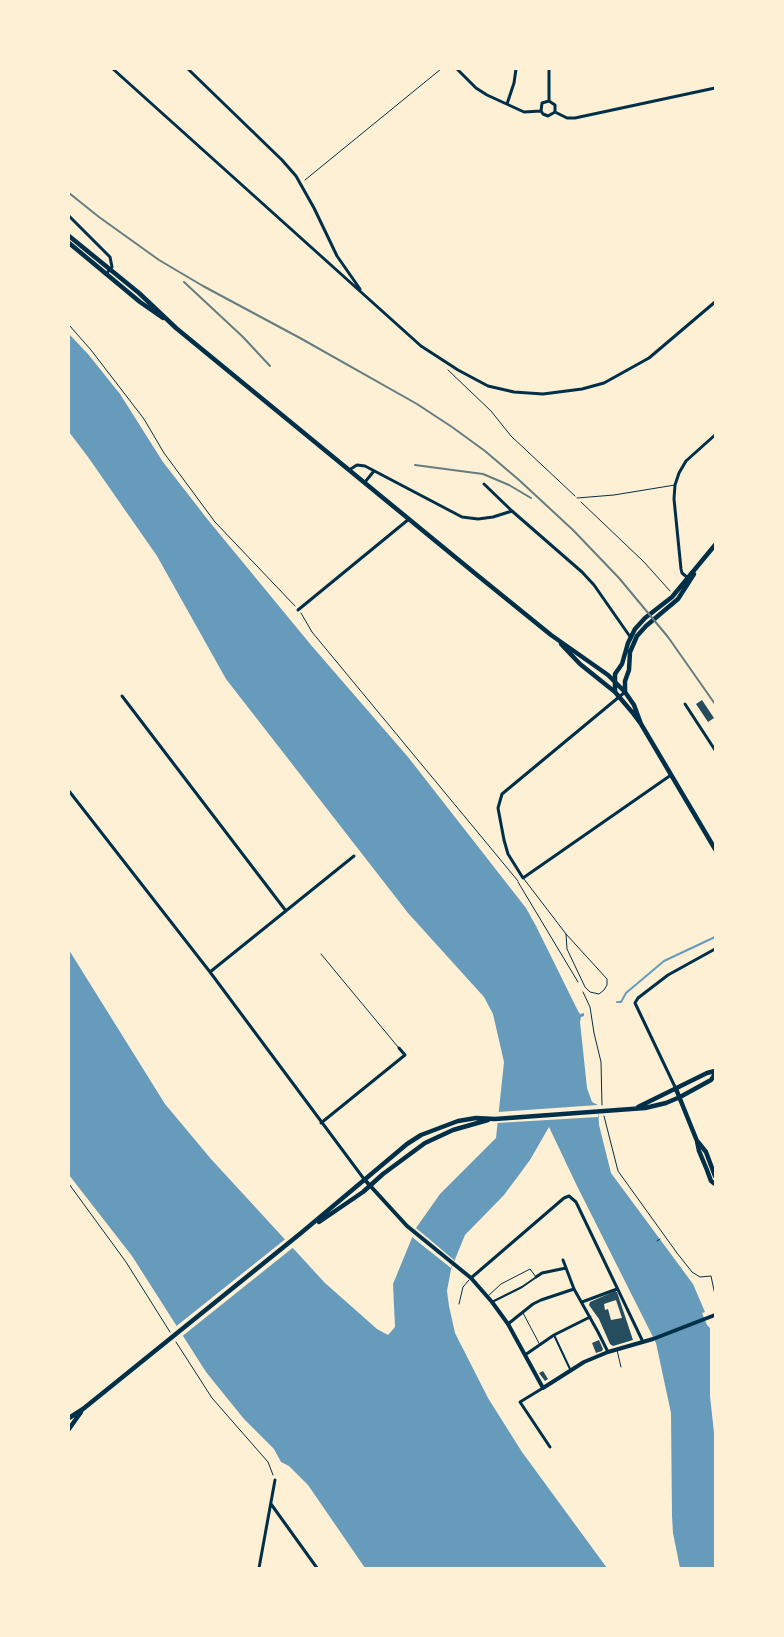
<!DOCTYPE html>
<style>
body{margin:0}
#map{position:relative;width:784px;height:1637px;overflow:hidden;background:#fdf0d5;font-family:"Golos Text",sans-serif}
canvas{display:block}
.frame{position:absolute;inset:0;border:70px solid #fdf0d5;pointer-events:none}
</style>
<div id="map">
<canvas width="784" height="1637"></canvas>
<div class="frame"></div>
</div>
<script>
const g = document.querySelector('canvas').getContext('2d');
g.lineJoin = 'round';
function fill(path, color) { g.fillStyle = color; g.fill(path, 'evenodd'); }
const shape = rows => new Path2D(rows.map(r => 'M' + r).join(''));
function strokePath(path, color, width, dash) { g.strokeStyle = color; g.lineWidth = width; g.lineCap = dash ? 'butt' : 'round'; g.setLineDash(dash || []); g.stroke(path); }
fill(shape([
 [69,334,88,354,120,394,163,462,208,520,311,645,408,757,526,908,536,926,578,1011,580,1014,584,1013,584,1016,581,1017,580,1022,587,1088,592,1102,598,1105,599,1125,611,1173,693,1284,705,1312,702,1313,707,1325,710,1328,710,1396,715,1442,715,1568,680,1568,673,1533,672,1516,671,1413,656,1343,577,1186,549,1127,530,1160,504,1195,465,1235,451,1269,447,1291,449,1306,455,1333,488,1398,522,1452,607,1568,365,1568,308,1485,289,1466,281,1462,274,1449,244,1419,206,1372,132,1256,69,1175,69,950,165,1104,211,1159,325,1283,377,1329,388,1335,395,1327,393,1284,416,1228,440,1194,496,1138,504,1062,493,1014,484,997,408,913,226,679,157,556,88,457,69,432]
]), '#669bbc');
fill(shape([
 [598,1105,598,1117,497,1123,498,1112],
 [416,1228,454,1260,451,1268,412,1237],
 [288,1237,295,1246,180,1338,174,1328]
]), '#fdf0d5');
strokePath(shape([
 [617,1002,621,1002,626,993,664,961,715,937]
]), '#669bbc', 2);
fill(shape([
 [702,700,714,718,708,722,696,704],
 [615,1291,617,1292,633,1340,613,1346,610,1344,599,1319,589,1305,590,1302],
 [616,1300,622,1318,611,1320,608,1309,605,1310,604,1304],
 [599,1340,603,1349,602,1351,596,1353,592,1343],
 [543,1371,548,1379,545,1381,539,1373]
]), '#264d5e');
strokePath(shape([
 [305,180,441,69],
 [69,325,91,350,144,419,164,453,215,522,295,606],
 [448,370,491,411,511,436,575,496],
 [581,502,644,562,670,591],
 [301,613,312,632,518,881],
 [518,882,578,982],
 [583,992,590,1007,594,1033,601,1062,602,1105],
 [604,1116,618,1171,677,1253,692,1272,700,1277,711,1276,715,1295],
 [69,1184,126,1262,170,1332],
 [657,1241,660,1239],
 [176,1342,212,1398,268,1462,273,1475]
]), '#003049', 1);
strokePath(shape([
 [577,498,614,495,675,485],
 [524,879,566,934,607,979,607,985,604,990,599,994,590,992,585,987,567,949,566,934],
 [321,954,398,1047],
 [488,1296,501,1284,530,1269,536,1277],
 [459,1304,463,1287,469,1280],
 [523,1313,540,1345],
 [617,1350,621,1367]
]), '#003049', 1);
strokePath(shape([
 [492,1302,522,1287,535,1278],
 [554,1335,570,1369]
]), '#003049', 2);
strokePath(shape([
 [113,69,421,346,458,370,488,386,514,392,543,394,582,389,604,383,649,358,715,302],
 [188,69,282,160,296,176,314,208,337,256,360,289],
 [457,69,476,88,487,95,524,112,541,111],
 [549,69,549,101],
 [549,101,555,105,555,112],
 [507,104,514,83,516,69],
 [541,111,543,114,548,116,555,112],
 [541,111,542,103,549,101],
 [555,112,567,118,575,118,715,88],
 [69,216,110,257,112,267,106,274],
 [349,470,357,465,365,466,462,517,478,519,493,517,512,511],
 [365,482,374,471],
 [484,484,512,511,582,572,594,585,631,638],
 [688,578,682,573,681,569,674,499,675,485,679,473,686,461,715,435],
 [298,610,409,519],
 [625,692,502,794,498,808,504,840,508,854,523,878,671,775],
 [122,696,286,911],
 [685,704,715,750],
 [69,791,210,972,364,1179],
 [210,972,354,856],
 [676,1089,635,1003,638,998,668,975,715,949],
 [321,1123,405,1055,399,1048],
 [563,1260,574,1289,598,1332,608,1352],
 [536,1277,542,1273,566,1268],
 [471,1278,564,1198,569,1196,576,1202,643,1342],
 [582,1302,617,1289],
 [508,1324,533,1304,541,1300,574,1289],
 [525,1355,554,1335,590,1317],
 [543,1388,520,1402,550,1447],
 [271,1504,317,1568],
 [259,1568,275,1480]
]), '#003049', 3);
strokePath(shape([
 [364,1179,407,1226,471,1278,492,1302,508,1324,543,1388,584,1362,608,1352,653,1339,715,1315]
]), '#003049', 4);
strokePath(shape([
 [69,236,139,293,176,328,477,575,551,635,608,675,625,692,634,705,641,724],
 [69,243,140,302,163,318],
 [561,644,580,664,615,692,632,712,641,724,715,849],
 [615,692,615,674,622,664,628,643,635,629,645,618,672,597,715,545],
 [625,692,625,681,629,670,630,652,637,636,646,626,678,599,694,574],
 [676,1089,697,1141,699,1151,707,1170,711,1181,715,1184],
 [638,1107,707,1073,715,1071],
 [698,1142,706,1152,715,1176],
 [319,1222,363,1192,383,1174,425,1143,453,1130,488,1120],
 [69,1418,83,1409,301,1233,407,1144,421,1135,458,1121,476,1118,495,1119,645,1108,666,1103,680,1097,711,1080,715,1074],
 [69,1429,81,1412]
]), '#003049', 4.5);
strokePath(shape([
 [69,193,99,217,159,260,203,286,300,338,417,404,452,427,485,451,519,480,573,530,619,578,668,637,715,704],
 [184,282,243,337,270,366],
 [415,465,483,474,509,485,531,498]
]), '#657d81', 2);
</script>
